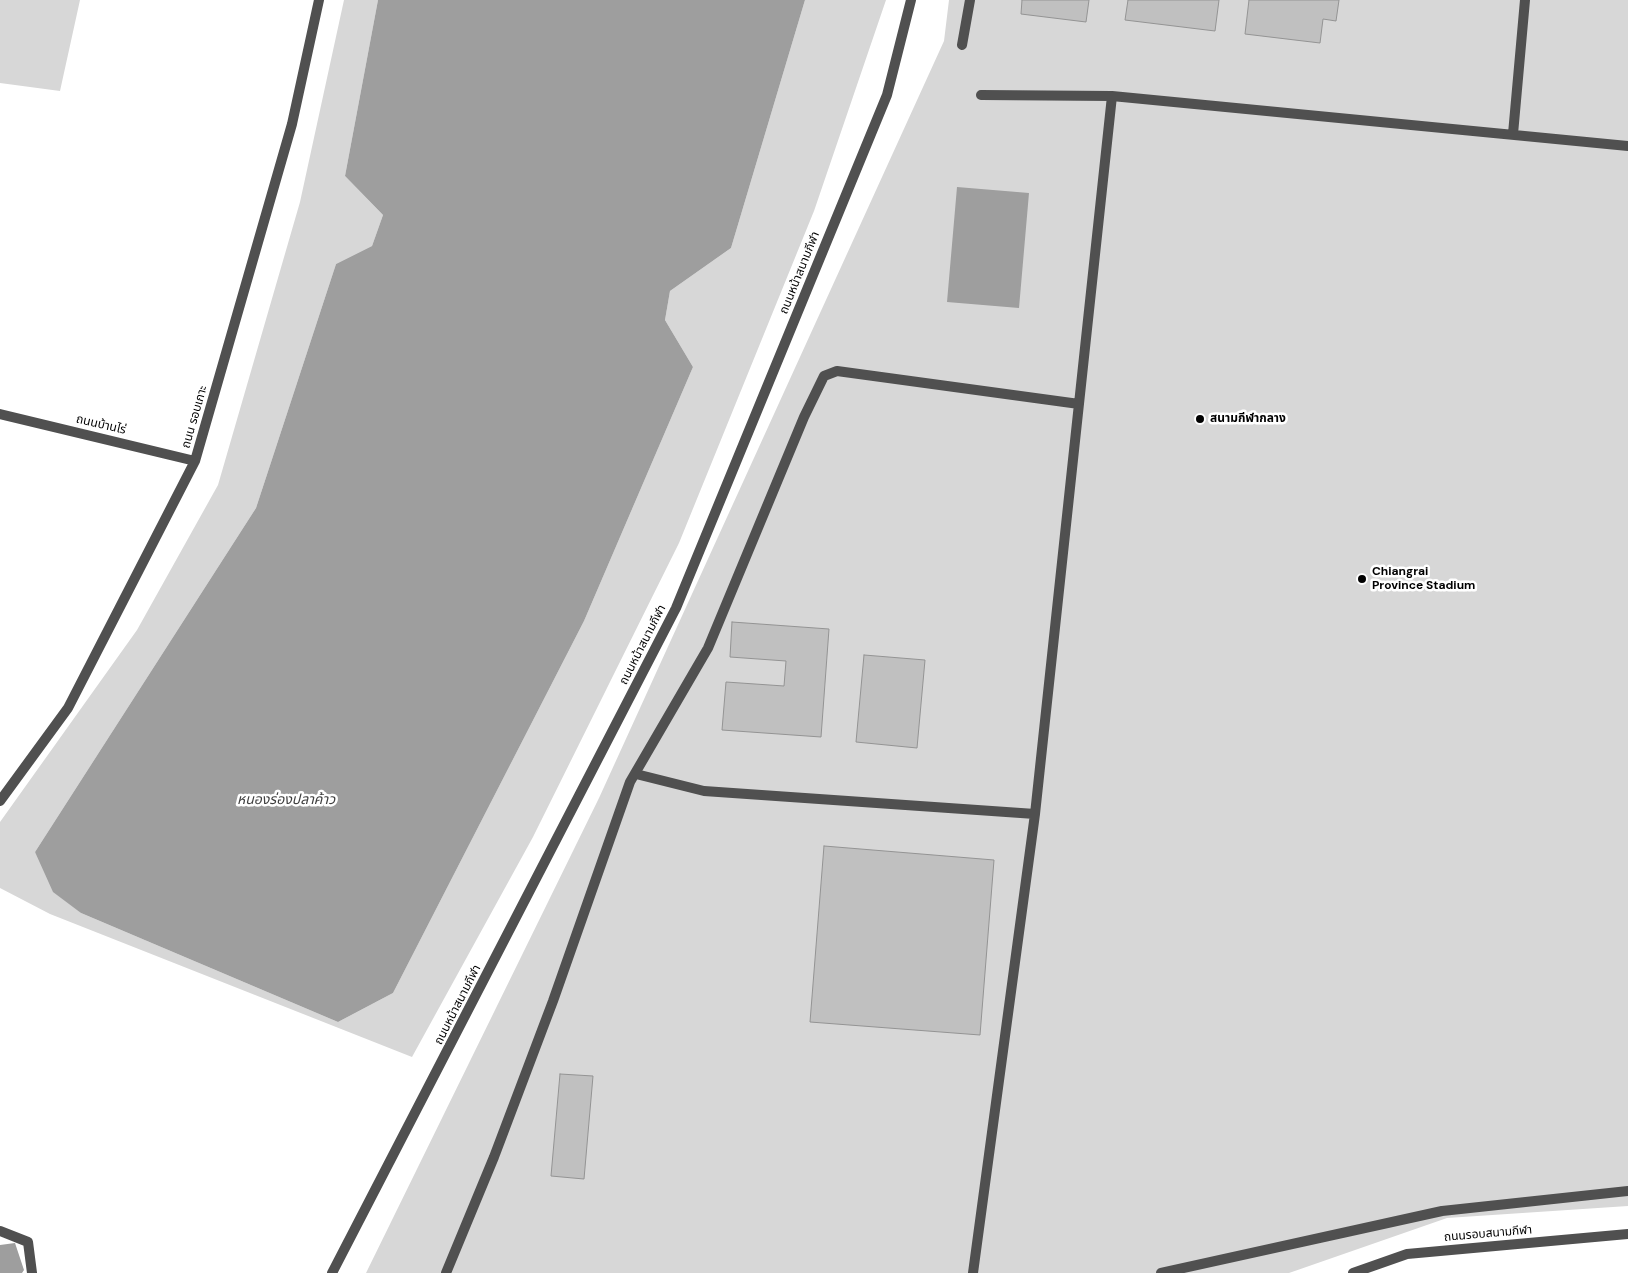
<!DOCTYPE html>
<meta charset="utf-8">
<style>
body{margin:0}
canvas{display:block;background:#fff}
</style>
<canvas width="1628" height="1273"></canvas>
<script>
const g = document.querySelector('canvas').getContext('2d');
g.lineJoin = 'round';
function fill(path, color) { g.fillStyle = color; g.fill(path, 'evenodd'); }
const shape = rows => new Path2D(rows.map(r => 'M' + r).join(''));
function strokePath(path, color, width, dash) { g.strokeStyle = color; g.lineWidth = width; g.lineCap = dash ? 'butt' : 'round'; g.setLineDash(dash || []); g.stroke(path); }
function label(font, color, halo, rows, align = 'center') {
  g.font = font + ' "DM Sans","Noto Sans Thai",sans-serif'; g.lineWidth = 5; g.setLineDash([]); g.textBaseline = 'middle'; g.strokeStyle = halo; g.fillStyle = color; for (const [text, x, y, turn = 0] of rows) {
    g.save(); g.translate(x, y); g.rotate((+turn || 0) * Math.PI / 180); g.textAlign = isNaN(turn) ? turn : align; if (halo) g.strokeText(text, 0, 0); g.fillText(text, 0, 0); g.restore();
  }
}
fill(shape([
 [0,0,80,0,60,91,0,83],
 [344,0,378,0,345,176,383,215,372,246,336,264,256,508,35,852,81,913,338,1022,393,993,584,621,693,367,665,320,670,291,731,248,805,0,886,0,814,211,679,543,533,837,412,1057,50,914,0,888,0,822,137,630,218,485,300,202],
 [949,0,1628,0,1628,1206,1447,1218,1289,1273,366,1273,599,798,944,41]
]), '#d7d7d7');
fill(shape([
 [378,0,805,0,731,248,670,291,665,320,693,367,584,621,393,993,338,1022,81,913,53,892,35,852,256,508,336,264,372,246,383,215,345,176],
 [957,187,1029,193,1019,308,947,302],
 [15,1243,24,1270,22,1273,0,1273,0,1245]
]), '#9e9e9e');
const building = shape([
 [1022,0,1089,0,1086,22,1021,14,1022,0],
 [1128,0,1219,0,1215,31,1125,20,1128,0],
 [1249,0,1339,0,1336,21,1323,19,1320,43,1245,34,1249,0],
 [732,622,829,629,821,737,722,730,726,682,784,686,786,661,730,657,732,622],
 [864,655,925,660,917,748,856,742,864,655],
 [824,846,994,860,980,1035,810,1022,824,846],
 [560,1074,593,1076,584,1179,551,1176,560,1074]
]);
fill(building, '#c0c0c0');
strokePath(building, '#949494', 1);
strokePath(shape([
 [962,45,970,0],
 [981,95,1112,96],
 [1513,134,1525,0],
 [636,774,704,791,1035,814],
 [0,1231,28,1242,32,1273],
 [446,1273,494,1157,553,1001,630,782,708,648,804,417,824,376,837,371,1079,404],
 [973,1273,1035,814,1112,96,1628,146],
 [1161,1273,1442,1211,1628,1191]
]), '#505050', 10);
strokePath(shape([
 [0,414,195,461],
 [0,801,68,708,195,461,292,124,319,0],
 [332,1273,676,608,887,95,911,0],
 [1353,1273,1407,1254,1628,1234]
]), '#505050', 10);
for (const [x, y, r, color] of [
 [1200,419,5,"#000"],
 [1362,579,5,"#000"]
]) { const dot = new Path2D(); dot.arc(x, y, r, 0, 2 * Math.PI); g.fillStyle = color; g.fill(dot); strokePath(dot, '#fff', 2); }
label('12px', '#000', '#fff', [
 ["ถนนหน้าสนามกีฬา",800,273,-68],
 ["ถนน รอบเกาะ",195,417,-74],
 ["ถนนบ้านไร่",101,425,13],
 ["ถนนหน้าสนามกีฬา",643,645,-63],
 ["ถนนหน้าสนามกีฬา",458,1005,-63],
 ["ถนนรอบสนามกีฬา",1488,1234,-5]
]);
label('bold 12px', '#000', '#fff', [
 ["สนามกีฬากลาง",1210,419],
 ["Chiangrai",1372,572],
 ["Province Stadium",1372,586]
], 'left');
label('italic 14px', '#3f3f3f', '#fff', [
 ["หนองร่องปลาค้าว",286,800]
]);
</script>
